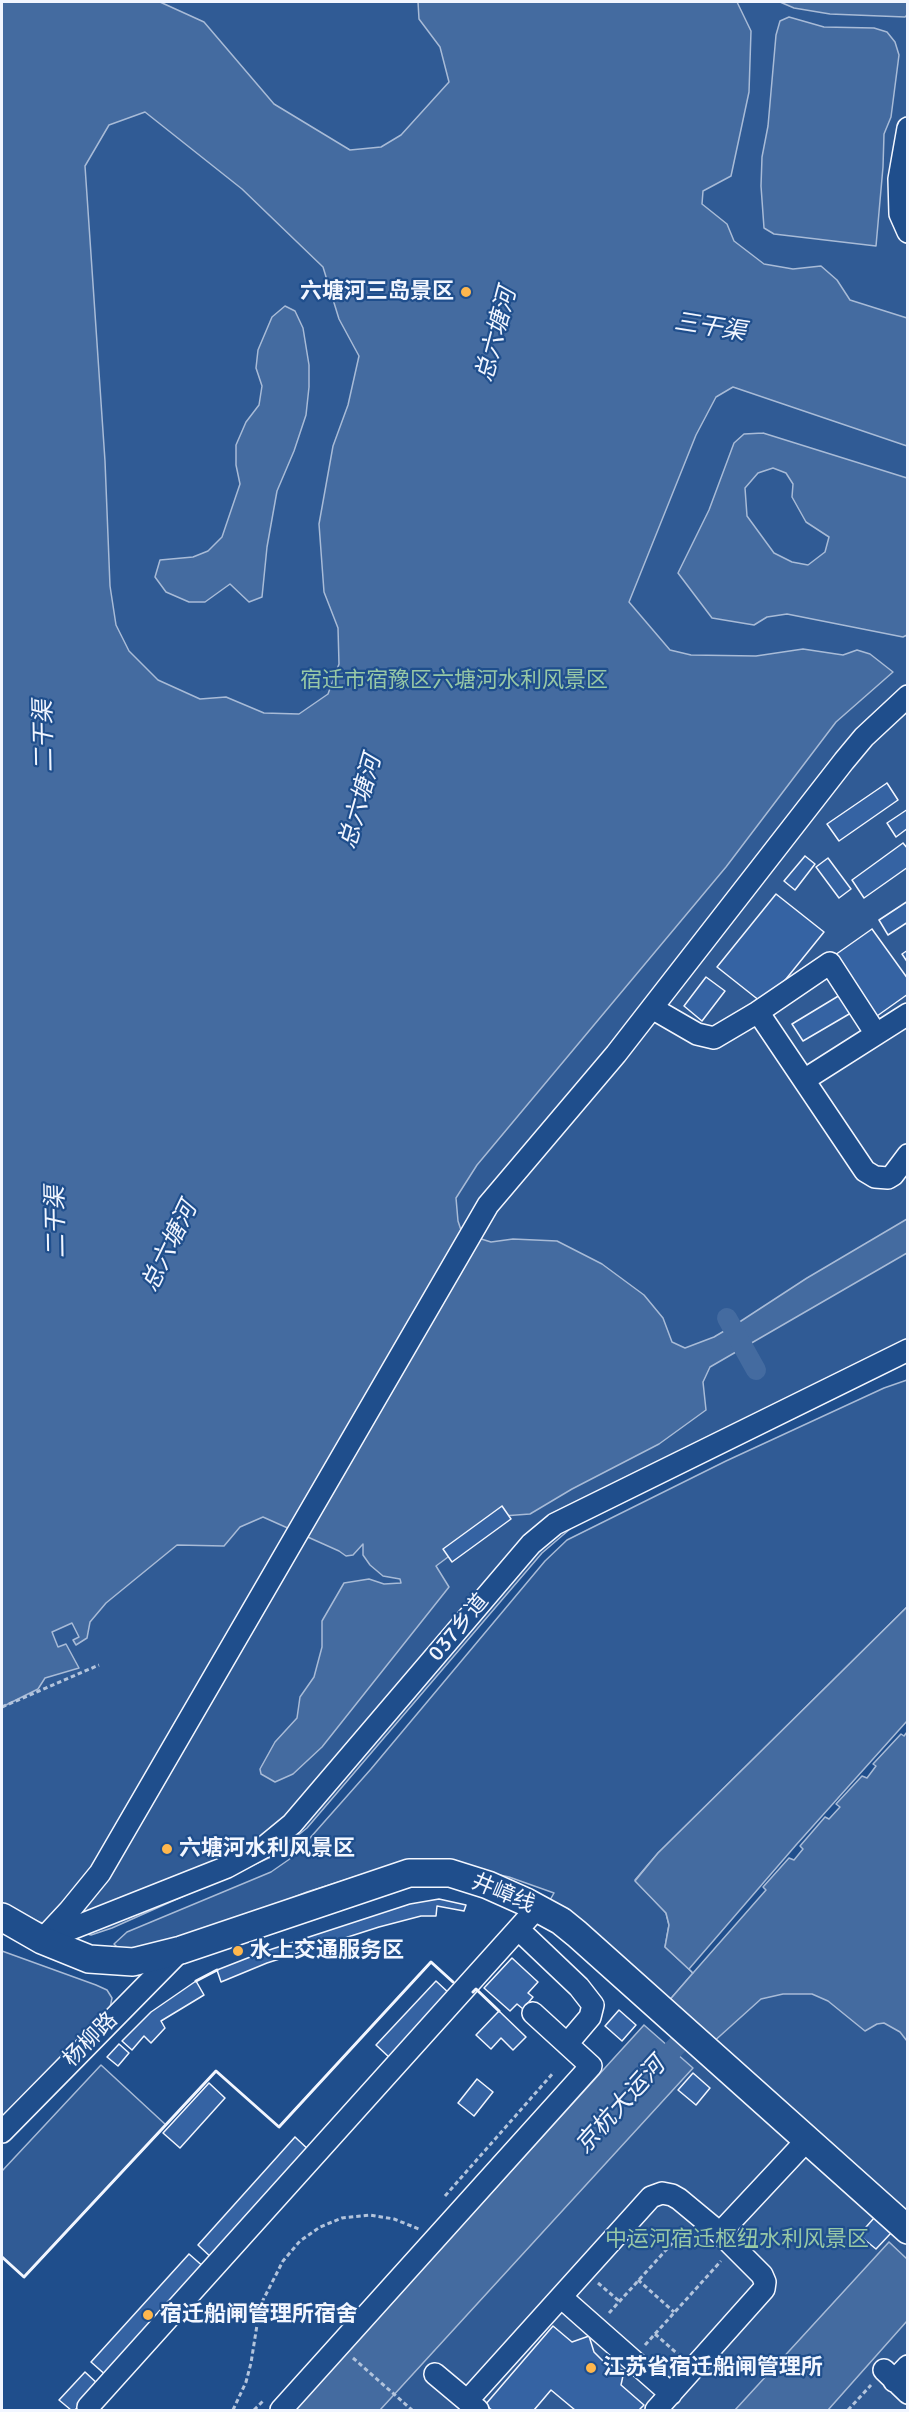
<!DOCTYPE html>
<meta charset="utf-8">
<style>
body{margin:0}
#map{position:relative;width:909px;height:2412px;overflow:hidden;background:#1f4e8c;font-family:Signika,sans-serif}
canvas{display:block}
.frame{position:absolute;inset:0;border:3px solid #f2f6ff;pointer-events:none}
</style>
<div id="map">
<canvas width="909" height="2412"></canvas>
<div class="frame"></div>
</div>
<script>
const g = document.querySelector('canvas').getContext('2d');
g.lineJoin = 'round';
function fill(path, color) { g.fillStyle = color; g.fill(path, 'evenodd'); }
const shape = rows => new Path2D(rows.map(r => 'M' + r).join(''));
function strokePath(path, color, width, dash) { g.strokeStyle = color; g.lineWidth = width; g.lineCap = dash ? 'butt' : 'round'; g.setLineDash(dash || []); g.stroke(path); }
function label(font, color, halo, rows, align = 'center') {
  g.font = font + ' Signika,"Noto Sans SC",sans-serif'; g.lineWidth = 4.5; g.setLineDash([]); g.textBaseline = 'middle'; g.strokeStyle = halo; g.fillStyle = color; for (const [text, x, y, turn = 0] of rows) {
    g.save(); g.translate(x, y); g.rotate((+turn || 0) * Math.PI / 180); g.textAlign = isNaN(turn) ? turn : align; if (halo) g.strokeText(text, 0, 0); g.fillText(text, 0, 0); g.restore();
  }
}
const built = shape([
 [2,2,908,2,907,1360,577,1523,542,1553,307,1828,271,1857,112,1928,91,1935,39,1922,2,1903,2,2],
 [907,1380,907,1607,658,1853,635,1880,666,1913,669,1925,665,1947,693,1973,667,2003,550,1900,554,1893,509,1877,468,1868,383,1868,307,1892,264,1909,142,1951,120,1950,114,1944,127,1932,271,1872,294,1856,371,1769,545,1561,567,1540,726,1461,884,1388,907,1380],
 [907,1801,907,2410,350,2410,907,1801],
 [2,1951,96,1985,107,1990,112,1998,110,2008,2,2121,2,1951],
 [101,2065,166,2125,24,2277,2,2257,2,2171,101,2065]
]);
fill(built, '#305b95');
strokePath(built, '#a8bbd7', 1.5);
const water = shape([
 [2,2,160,2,204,22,274,104,350,150,381,147,401,135,449,82,440,47,419,19,418,2,737,2,751,31,749,92,731,176,703,191,702,204,727,224,734,241,764,264,793,269,821,266,837,280,850,300,907,318,907,446,733,387,716,397,696,435,629,602,670,650,691,655,756,656,803,649,843,655,857,650,870,654,893,672,836,722,726,867,477,1165,456,1198,458,1221,462,1233,491,1242,513,1239,557,1241,602,1264,644,1295,663,1318,672,1342,685,1348,714,1337,741,1321,807,1278,907,1219,907,1253,710,1367,703,1382,706,1410,659,1444,572,1489,530,1514,503,1516,436,1566,449,1587,322,1747,293,1774,275,1782,261,1774,260,1769,275,1742,297,1718,300,1697,314,1677,322,1647,322,1621,344,1583,369,1579,384,1584,401,1583,400,1579,383,1576,370,1565,363,1555,363,1544,353,1555,346,1556,339,1551,263,1517,240,1527,224,1546,177,1545,106,1603,90,1622,87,1638,76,1645,73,1640,79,1637,72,1623,52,1632,58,1647,66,1644,79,1668,45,1678,38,1689,2,1707,2,2],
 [145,112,242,189,323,267,339,319,359,356,348,405,333,446,319,524,324,592,338,628,339,664,328,694,299,714,264,713,226,697,200,699,158,680,129,651,116,625,110,586,105,461,85,166,109,125,145,112],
 [780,2,907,2,907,15,905,17,830,14,794,8,780,2],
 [789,17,824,27,874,28,887,32,895,42,899,55,891,117,884,134,883,167,876,246,774,234,764,228,761,186,762,157,768,126,776,35,780,21,789,17],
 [285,306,295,311,303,328,309,365,309,387,306,415,294,451,277,491,267,547,262,597,249,602,230,584,205,602,189,602,166,592,155,577,160,560,193,557,208,551,222,537,240,484,236,465,236,445,246,422,259,405,262,386,256,368,258,350,272,317,285,306],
 [763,433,907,478,907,635,903,637,787,614,767,617,754,625,712,618,678,573,709,510,734,443,744,434,763,433],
 [773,468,786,473,793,484,792,497,806,522,829,537,825,552,808,565,792,562,774,553,747,516,745,488,758,473,773,468],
 [907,1607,907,2041,900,2032,884,2023,877,2024,865,2031,828,2001,812,1994,783,1994,761,1999,711,2044,667,2003,693,1973,665,1947,669,1925,666,1913,635,1881,658,1853,907,1607],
 [644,2025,693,2068,380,2410,294,2410,644,2025],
 [889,2242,907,2259,907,2321,828,2410,735,2410,889,2242]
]);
fill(water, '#446ba0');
strokePath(water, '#a8bbd7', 1.5);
const pier = shape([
 [907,1721,907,1732,904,1736,901,1734,873,1764,876,1766,867,1778,862,1776,836,1804,840,1807,829,1819,825,1817,800,1846,803,1849,794,1860,789,1858,763,1887,766,1890,693,1973,689,1969,796,1845,907,1721]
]);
fill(pier, '#1f4e8c');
strokePath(pier, '#a8bbd7', 1.5);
strokePath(shape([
 [727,1318,756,1370],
 [654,2069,696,2026]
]), '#446ba0', 20);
const building = shape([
 [887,783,898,800,839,841,827,824,887,783],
 [908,809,908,828,896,837,887,823,908,809],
 [903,843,908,849,908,867,864,898,852,880,903,843],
 [805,856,815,864,795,890,784,881,805,856],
 [828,858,851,889,839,898,816,867,828,858],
 [776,894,824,932,765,1005,717,967,776,894],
 [908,901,908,922,888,935,879,920,908,901],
 [872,929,908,979,908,994,877,1016,835,955,872,929],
 [908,950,908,963,902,954,908,950],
 [706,977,725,991,702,1021,684,1006,706,977],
 [845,992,856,1010,803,1041,792,1024,845,992],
 [502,1506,511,1519,452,1562,443,1549,502,1506],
 [439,1899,466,1905,464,1911,437,1906,436,1916,421,1916,379,1927,267,1963,221,1982,217,1970,263,1952,410,1904,439,1899],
 [512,1958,538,1982,528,1993,533,1997,523,2009,517,2004,510,2011,484,1988,512,1958],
 [196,1981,204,1995,161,2021,165,2028,151,2043,144,2036,132,2050,122,2041,151,2012,196,1981],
 [436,1981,450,1994,390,2058,376,2045,436,1981],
 [619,2010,636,2025,622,2041,605,2026,619,2010],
 [499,2011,526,2037,513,2050,501,2038,491,2049,476,2035,499,2011],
 [119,2044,129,2053,118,2066,107,2057,119,2044],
 [693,2073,710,2088,696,2105,678,2090,693,2073],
 [477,2079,493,2092,474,2116,458,2103,477,2079],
 [209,2083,225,2098,180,2148,163,2133,209,2083],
 [295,2137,311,2152,214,2260,198,2245,295,2137],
 [874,2218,891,2233,876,2249,859,2235,874,2218],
 [189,2254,205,2268,108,2377,91,2362,189,2254],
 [553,2326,572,2342,589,2336,594,2352,603,2361,624,2371,621,2385,644,2405,639,2410,575,2410,551,2390,534,2410,492,2410,485,2405,553,2326],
 [85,2372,99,2385,75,2410,71,2410,59,2400,85,2372]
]);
fill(building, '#3563a3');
strokePath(building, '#f2f6ff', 1.5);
const minor = shape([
 [908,128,899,179,900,214,908,232],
 [652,1008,697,1034,714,1038,758,1012,865,1171,875,1177,888,1178,893,1175,908,1155],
 [758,1012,830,963,876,1034],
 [804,1080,908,1014],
 [518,1929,579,1987,593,2005,590,2017,567,2044],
 [48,1938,227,1867,264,1847,292,1824,531,1544,555,1524,908,1350],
 [42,1940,69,1911,100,1873,488,1205,616,1054,844,761,864,737,908,696],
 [2,2132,181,1950],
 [720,2233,807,2140],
 [561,2297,671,2394],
 [884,2370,908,2393],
 [435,2374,478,2410],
 [894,2381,908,2366],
 [467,2401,651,2197,662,2193,672,2195,679,2199,720,2233,762,2275,765,2282,764,2289,656,2410],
 [88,2407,537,1908],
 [281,2410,591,2066,533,2013]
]);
const major = shape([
 [2,1917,42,1940,89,1959,133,1962,181,1950,409,1873,450,1873,488,1885,526,1902,561,1921,577,1934,908,2230]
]);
strokePath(minor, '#f2f6ff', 24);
strokePath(major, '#f2f6ff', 30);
strokePath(shape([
 [2,1707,99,1665],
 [445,2196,554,2072],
 [638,2280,674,2312],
 [598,2283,619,2301],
 [609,2313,685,2229],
 [655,2334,680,2356],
 [645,2345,721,2261],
 [353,2358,412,2410],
 [233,2410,246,2382,251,2363,260,2306,283,2261,300,2241,320,2227,342,2218,370,2215,394,2219,419,2229],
 [254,2410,263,2401],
 [848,2410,871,2385]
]), '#b3c4dc', 3, [4.5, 3]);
strokePath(minor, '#1f4e8c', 21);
strokePath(major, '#1f4e8c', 27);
strokePath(shape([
 [196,1981,217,1970],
 [473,1992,476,1989,499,2011],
 [2,2257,24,2277,216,2071,279,2127,431,1962,453,1982]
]), '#f2f6ff', 3);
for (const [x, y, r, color] of [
 [466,292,6,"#ffb74d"],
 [167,1849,6,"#ffb74d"],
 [238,1951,6,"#ffb74d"],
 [148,2315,6,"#ffb74d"],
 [591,2368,6,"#ffb74d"]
]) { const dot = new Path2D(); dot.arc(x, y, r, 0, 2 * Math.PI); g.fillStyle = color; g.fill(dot); strokePath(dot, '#1f4e8c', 2); }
label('bold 22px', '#f2f6ff', '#1f4e8c', [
 ["六塘河三岛景区",454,292,"right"],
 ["六塘河水利风景区",179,1849],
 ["水上交通服务区",250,1951],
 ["宿迁船闸管理所宿舍",160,2315],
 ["江苏省宿迁船闸管理所",603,2368]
], 'left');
label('22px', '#97c8a6', '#1f4e8c', [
 ["宿迁市宿豫区六塘河水利风景区",454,681],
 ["中运河宿迁枢纽水利风景区",737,2240]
]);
label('22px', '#f2f6ff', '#1f4e8c', [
 ["037乡道",459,1628,-50],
 ["井嶂线",503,1894,23],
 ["杨柳路",91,2040,-45]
]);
label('italic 24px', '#f2f6ff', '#1f4e8c', [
 ["三干渠",710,328,9],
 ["总六塘河",497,335,-75],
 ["二干渠",45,736,-91],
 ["总六塘河",361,802,-74],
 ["二干渠",57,1222,-91],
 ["总六塘河",170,1247,-64],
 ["京杭大运河",621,2106,-48]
]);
</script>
